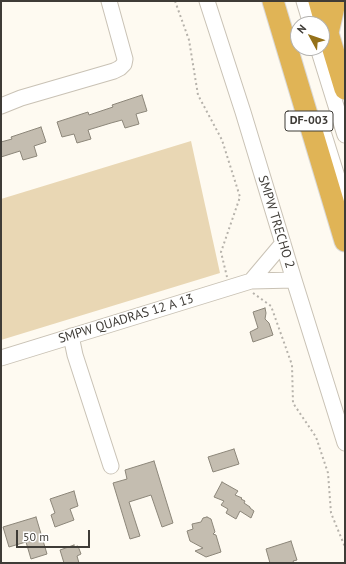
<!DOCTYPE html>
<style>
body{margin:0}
#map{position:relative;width:346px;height:564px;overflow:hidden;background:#fefaf1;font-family:"PT Sans",sans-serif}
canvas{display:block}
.frame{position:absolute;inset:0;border:2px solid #3f3c37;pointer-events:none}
.north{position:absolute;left:290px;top:16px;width:40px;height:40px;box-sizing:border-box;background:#fff;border:1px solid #b2b1af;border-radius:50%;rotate:310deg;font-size:11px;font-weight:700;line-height:16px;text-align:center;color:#3f3c37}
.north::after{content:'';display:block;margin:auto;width:14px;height:18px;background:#957119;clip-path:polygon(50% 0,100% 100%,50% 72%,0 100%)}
.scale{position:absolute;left:16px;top:530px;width:74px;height:18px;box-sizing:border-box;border:2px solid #3f3c37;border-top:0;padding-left:5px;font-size:12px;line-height:14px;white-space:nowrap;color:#3f3c37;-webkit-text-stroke:3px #fff;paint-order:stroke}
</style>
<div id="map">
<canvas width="346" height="564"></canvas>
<div class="frame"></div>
<div class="north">N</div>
<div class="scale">50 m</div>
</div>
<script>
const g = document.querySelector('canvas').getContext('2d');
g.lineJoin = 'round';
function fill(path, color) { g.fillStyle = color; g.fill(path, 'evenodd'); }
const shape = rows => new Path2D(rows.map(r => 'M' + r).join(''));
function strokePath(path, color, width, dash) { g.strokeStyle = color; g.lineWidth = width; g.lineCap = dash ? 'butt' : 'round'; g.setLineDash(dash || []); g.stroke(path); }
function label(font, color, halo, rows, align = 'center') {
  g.font = font + ' "PT Sans",sans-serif'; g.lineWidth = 3; g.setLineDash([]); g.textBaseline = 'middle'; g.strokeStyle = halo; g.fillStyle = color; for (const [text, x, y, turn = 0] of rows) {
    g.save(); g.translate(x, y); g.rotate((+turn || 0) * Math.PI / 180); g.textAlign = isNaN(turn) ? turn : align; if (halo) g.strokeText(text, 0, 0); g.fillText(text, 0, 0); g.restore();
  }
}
fill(shape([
 [191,141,220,273,1,340,1,199]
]), '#e9d7b4');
const building = shape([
 [142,95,147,111,136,114,139,124,125,128,122,120,111,123,88,130,91,139,77,143,74,134,62,137,57,122,88,112,89,115,113,107,112,105,142,95],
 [41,127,46,142,34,146,37,156,23,160,20,151,1,157,1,142,12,139,11,137,41,127],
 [265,308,266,313,265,319,269,323,273,335,253,342,250,332,258,328,253,312,265,308],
 [234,449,239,464,213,472,208,457,234,449],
 [154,461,173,523,162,527,151,495,129,502,140,536,130,539,113,483,127,479,125,470,154,461],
 [222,482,238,491,235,495,242,498,241,499,245,501,244,503,250,507,250,508,254,511,251,518,240,511,236,519,226,513,228,509,221,505,224,501,214,497,222,482],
 [74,491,78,506,70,509,74,520,55,527,51,515,55,513,50,499,74,491],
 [36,517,47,554,31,559,26,542,9,547,3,527,36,517],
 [207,517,211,519,215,532,213,534,216,535,221,552,206,557,195,551,203,548,190,541,187,531,193,529,192,524,201,522,203,518,207,517],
 [291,541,297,560,293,561,294,563,270,563,266,549,291,541],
 [74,545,74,547,78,546,81,554,77,556,79,563,64,563,60,550,74,545]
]);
fill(building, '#c4bdb0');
strokePath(building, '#8c8679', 1);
const minor = shape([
 [207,1,243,112,294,280,345,443],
 [304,1,311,24],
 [318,48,345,135],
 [1,106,21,98,114,71,120,68,124,64,125,59,109,1],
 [324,135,345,202],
 [251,281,283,243],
 [71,336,75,355,111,466],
 [1,358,251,281,294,280]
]);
const highway = shape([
 [273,1,345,241],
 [319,1,328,33,345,89],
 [328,33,334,7,338,1]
]);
strokePath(minor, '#c9c2b5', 17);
strokePath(highway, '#d9d8d7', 23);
strokePath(shape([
 [175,1,189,40,198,95,222,140,240,197,221,252,227,277],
 [253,293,271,306,292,365,293,403,316,437,328,473,331,513,345,547]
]), '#b6b2ab', 2, [2, 3]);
strokePath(minor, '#fff', 15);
strokePath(highway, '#e0b456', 21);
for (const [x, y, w] of [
 [309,121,48]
]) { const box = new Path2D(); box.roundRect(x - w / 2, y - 10, w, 20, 3); g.fillStyle = '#fff'; g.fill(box); strokePath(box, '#3f3c37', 1); }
label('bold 12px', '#3f3c37', null, [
 ["DF-003",309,121]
]);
label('13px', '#3f3c37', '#fff', [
 ["SMPW TRECHO 2",276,222,73],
 ["SMPW QUADRAS 12 A 13",126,319,-17]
]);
</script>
